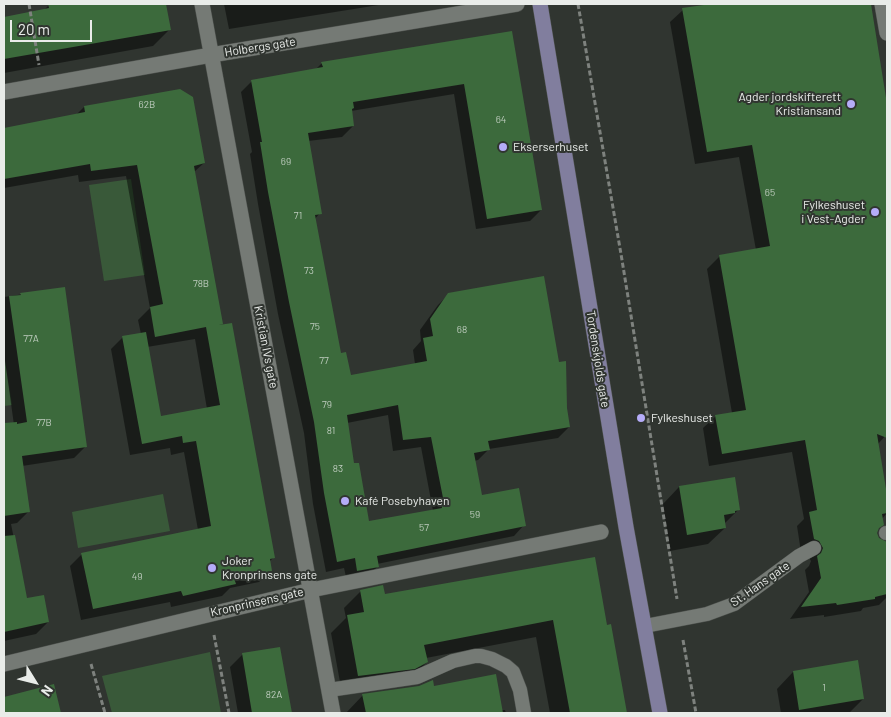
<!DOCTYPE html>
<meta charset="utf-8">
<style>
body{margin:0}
#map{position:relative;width:891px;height:717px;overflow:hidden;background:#303530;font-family:Barlow,sans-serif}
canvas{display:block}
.frame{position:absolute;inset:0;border:5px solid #e9ece9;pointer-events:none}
.north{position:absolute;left:10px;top:657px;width:50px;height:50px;-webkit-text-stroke:4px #303530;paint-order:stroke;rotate:126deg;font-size:14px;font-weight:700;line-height:20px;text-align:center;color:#e9ece9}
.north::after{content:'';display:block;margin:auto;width:18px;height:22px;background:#e9ece9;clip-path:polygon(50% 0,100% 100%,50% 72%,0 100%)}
.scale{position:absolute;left:10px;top:20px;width:82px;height:22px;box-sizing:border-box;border:2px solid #e9ece9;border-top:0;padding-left:6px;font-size:15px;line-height:18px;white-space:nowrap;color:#e9ece9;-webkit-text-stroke:4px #303530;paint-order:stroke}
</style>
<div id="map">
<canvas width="891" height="717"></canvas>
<div class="frame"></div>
<div class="north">N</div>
<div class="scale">20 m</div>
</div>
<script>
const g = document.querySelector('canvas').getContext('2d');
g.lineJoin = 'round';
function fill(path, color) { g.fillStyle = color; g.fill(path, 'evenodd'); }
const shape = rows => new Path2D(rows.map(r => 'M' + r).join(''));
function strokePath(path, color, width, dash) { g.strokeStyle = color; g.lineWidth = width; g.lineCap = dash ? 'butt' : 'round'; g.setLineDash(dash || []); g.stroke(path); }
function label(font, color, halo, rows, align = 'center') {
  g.font = font + ' Barlow,sans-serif'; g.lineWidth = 4; g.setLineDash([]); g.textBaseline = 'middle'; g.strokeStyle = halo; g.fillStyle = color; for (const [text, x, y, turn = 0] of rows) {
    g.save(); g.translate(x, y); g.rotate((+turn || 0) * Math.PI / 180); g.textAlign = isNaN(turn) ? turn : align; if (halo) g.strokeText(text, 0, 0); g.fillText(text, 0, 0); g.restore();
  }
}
fill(shape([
 [131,179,145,275,104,281,89,185],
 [4,355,12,405,4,406],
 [163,494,170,531,78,548,72,512],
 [210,652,221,713,112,713,102,676]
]), '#395939');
fill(shape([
 [55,4,165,4,170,29,153,46,4,73,4,18,43,11,49,5],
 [224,4,385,4,229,29],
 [719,4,869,4,887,111,887,434,878,444,887,502,887,513,882,519,876,534,880,541,886,543,887,552,887,597,879,605,863,608,861,611,824,617,824,615,790,619,809,592,805,570,809,566,811,561,806,553,801,552,797,526,804,519,792,452,709,466,703,428,716,416,732,413,707,269,720,256,756,250,739,157,695,164,670,22,683,10],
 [511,32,541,210,530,221,476,229,454,94,351,111,353,126,342,137,308,141,320,213,314,220,340,354,350,376,415,364,413,350,421,341,420,330,438,305,449,294,566,408,569,427,558,438,489,449,478,460,474,461,481,497,524,525,514,536,377,564,378,566,367,577,347,581,344,568,326,572,313,504,304,433,278,314,258,204,250,154,252,152,241,92,252,81,316,69,322,63],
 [388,415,393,451,421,447,433,511,368,522,353,465,347,423],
 [84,107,204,163,194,172,222,324,220,326,273,558,269,562,271,570,259,582,230,588,222,596,171,607,170,602,81,620,70,566,82,554,198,530,184,452,171,455,170,448,130,455,111,349,123,337,141,334,138,320,150,308,126,176,79,182,78,175,4,188,4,129,76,115],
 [195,339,207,409,160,417,147,347],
 [64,288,86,446,74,458,22,466,29,511,17,523,11,524,26,599,48,622,36,634,4,641,4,427,14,425,4,353,4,297],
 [734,479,739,509,724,524,725,528,708,544,670,551,663,504,679,487],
 [361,591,384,596,610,626,626,713,550,713,536,637,426,658,427,662,410,679,342,693,331,633,346,618,344,608],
 [279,648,290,713,238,713,230,667,242,655],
 [857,661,863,699,849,713,781,713,777,689,793,672],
 [53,685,60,713,4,713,4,701,8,697],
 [433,687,501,710,505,710,506,713,346,713,363,695]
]), '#0007');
fill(shape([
 [48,4,166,4,171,30,4,59,4,17,49,8],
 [711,4,871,4,887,104,887,438,877,434,887,495,887,513,882,514,884,525,879,528,877,533,879,538,887,542,887,594,875,597,875,599,837,605,836,603,801,607,821,578,817,556,821,553,823,548,819,541,814,539,809,512,817,510,805,440,722,454,715,415,746,410,719,255,770,246,752,145,707,152,682,8],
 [512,31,542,210,487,219,464,84,353,102,354,108,352,109,354,126,308,133,322,214,315,215,341,353,346,352,351,375,427,361,423,338,433,336,430,319,448,293,544,276,559,362,566,361,567,408,570,427,488,441,490,450,474,453,482,495,519,488,526,526,377,556,379,567,357,571,355,558,337,562,324,493,314,422,289,302,268,192,260,142,262,142,251,80,323,67,321,62],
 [398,405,403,440,431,437,444,503,441,504,442,508,369,521,359,463,354,463,347,415],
 [180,89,193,97,205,163,194,166,223,324,219,325,232,323,275,558,270,559,272,571,234,578,236,584,183,596,181,591,93,609,81,553,211,526,196,441,183,443,182,436,142,444,122,336,146,332,161,416,220,405,206,327,155,337,150,307,163,304,137,165,91,171,90,164,4,179,4,128,85,112,84,106],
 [65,287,87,447,22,456,30,512,4,516,4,423,17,422,17,424,27,422,9,296,21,295,20,293],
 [735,477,740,510,735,511,735,513,724,515,726,528,687,535,679,486],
 [15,535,27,598,44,595,49,622,4,632,4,536],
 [595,557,607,625,611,624,627,713,570,713,553,620,424,645,428,662,415,669,358,676,347,615,364,612,360,590,383,585,385,594],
 [280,647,292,713,252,713,242,653],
 [858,660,864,699,799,710,793,671],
 [496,674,503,713,366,713,362,694,419,686,433,680,434,686],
 [54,684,61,713,4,713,4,697]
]), '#3c6a3c');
const lane = shape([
 [886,533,887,533],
 [645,626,707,614,734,604,799,556,814,548],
 [329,690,417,677,453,661,475,656,481,656,492,659,506,666,513,672,520,690,524,713]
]);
const street = shape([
 [202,4,333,713],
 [882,4,887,33],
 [4,92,211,55,517,4],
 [4,664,311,590,601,532]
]);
const secondary = shape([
 [540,4,626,527,660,713]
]);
strokePath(lane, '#4e524e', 15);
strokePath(street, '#4e524e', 16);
strokePath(secondary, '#4e524e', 16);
strokePath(shape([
 [29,4,39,65],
 [578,4,622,260,677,599],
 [214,635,229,713],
 [683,640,696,713],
 [91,664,105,713]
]), '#7e827e', 3, [5, 2.5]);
strokePath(lane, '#757a75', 14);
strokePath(street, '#757a75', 15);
strokePath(secondary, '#817e9e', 15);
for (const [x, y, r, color] of [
 [851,104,5,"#b5acf8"],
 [503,147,5,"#b5acf8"],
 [875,212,5,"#b5acf8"],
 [641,418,5,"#b5acf8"],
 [345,501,5,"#b5acf8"],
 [212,568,5,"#b5acf8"]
]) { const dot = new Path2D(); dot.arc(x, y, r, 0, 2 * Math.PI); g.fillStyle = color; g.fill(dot); strokePath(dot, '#303530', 2); }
label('10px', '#beccbe', null, [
 ["62B",147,105],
 ["64",501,120],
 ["69",286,162],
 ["65",770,193],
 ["71",298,216],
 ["73",309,271],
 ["78B",201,284],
 ["75",315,327],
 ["68",462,330],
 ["77A",31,339],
 ["77",324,361],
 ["79",327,405],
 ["77B",44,423],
 ["81",331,431],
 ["83",338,469],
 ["59",475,515],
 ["57",424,528],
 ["49",137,577],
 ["1",824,688],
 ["82A",274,695]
]);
label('12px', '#e9ece9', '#303530', [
 ["Holbergs gate",260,47,-9],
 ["Kristian IVs gate",266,347,79],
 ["Tordenskjolds gate",598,359,81],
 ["St. Hans gate",760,584,-35],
 ["Kronprinsens gate",257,602,-13]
]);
label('12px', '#e9ece9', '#303530', [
 ["Agder jordskifterett",841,97,"right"],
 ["Kristiansand",841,111,"right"],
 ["Ekserserhuset",513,147],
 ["Fylkeshuset",865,205,"right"],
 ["i Vest-Agder",865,219,"right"],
 ["Fylkeshuset",651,418],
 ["Kafé Posebyhaven",355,501],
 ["Joker",222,561],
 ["Kronprinsens gate",222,575]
], 'left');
</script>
